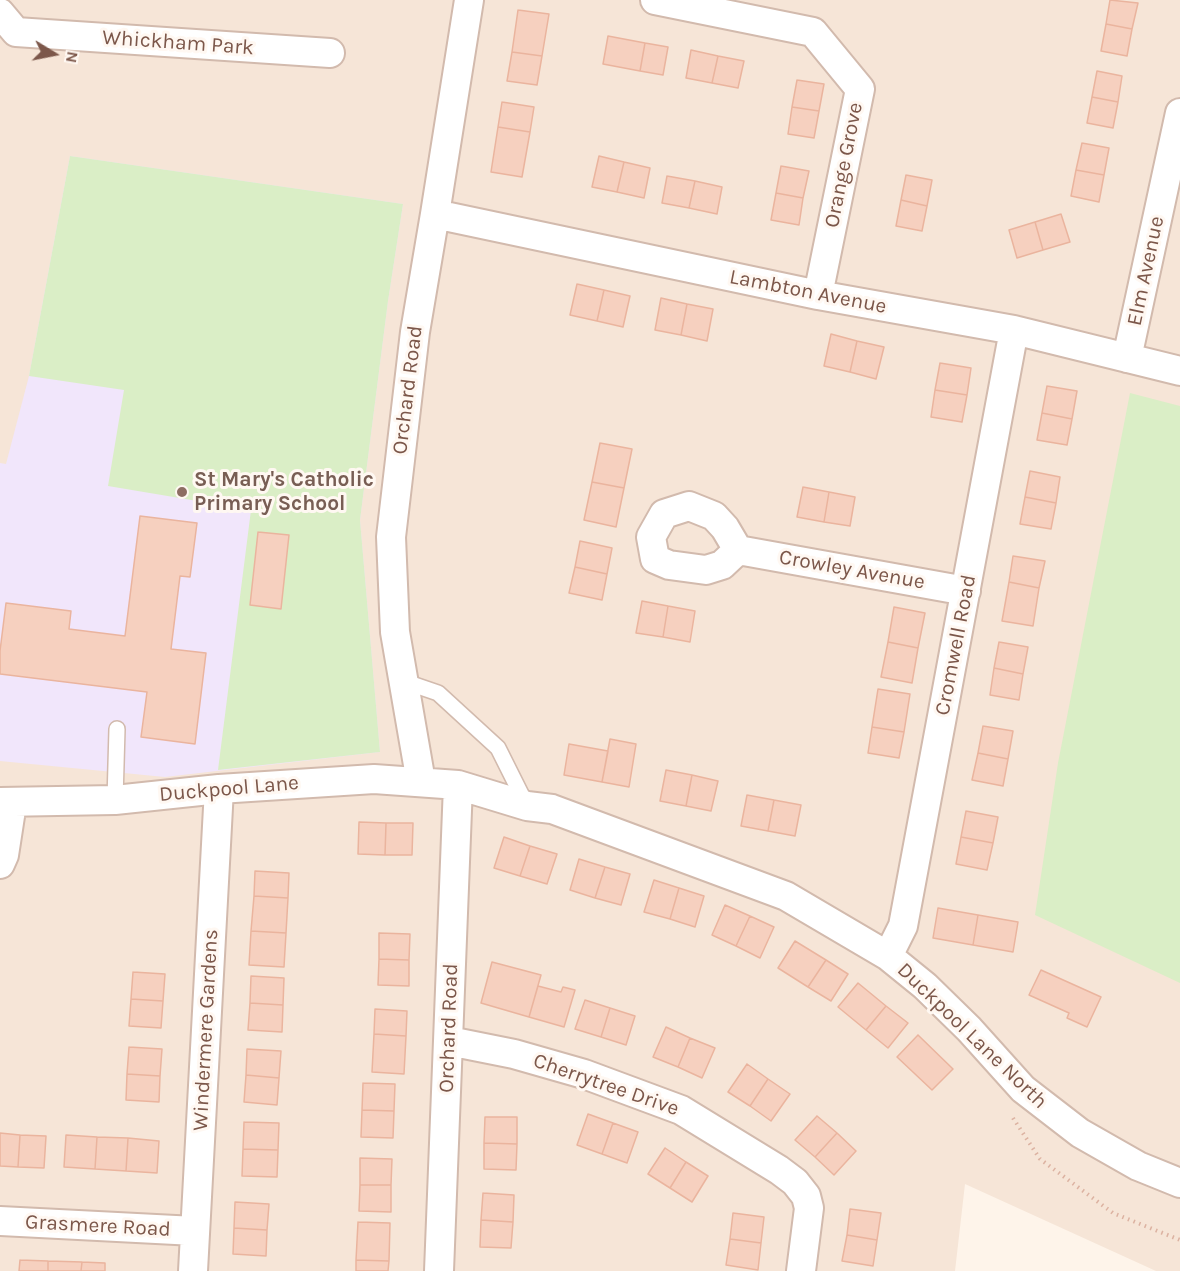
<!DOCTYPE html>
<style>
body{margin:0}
#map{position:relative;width:1180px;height:1271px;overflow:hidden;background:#fef4ea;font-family:Karla,sans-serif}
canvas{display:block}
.north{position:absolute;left:24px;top:24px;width:60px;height:60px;-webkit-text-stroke:4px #fff8f2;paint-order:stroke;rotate:100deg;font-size:16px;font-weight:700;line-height:24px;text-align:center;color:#7c574a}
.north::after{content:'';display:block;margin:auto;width:21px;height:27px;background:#7c574a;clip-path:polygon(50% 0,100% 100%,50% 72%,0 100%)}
</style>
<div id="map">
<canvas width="1180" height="1271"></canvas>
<div class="north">N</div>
</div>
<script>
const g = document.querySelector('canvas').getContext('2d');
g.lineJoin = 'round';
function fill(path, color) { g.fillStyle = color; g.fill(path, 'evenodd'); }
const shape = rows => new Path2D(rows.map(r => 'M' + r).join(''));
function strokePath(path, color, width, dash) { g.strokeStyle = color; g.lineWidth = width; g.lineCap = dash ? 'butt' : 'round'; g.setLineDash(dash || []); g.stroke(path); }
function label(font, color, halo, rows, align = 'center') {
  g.font = font + ' Karla,sans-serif'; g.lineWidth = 6; g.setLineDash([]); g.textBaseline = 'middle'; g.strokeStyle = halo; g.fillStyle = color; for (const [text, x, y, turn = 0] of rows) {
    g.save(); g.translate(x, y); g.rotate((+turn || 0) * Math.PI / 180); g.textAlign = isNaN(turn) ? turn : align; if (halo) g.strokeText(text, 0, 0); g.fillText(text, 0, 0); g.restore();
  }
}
fill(shape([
 [0,0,1180,0,1180,1271,1156,1271,965,1184,955,1271,0,1271]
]), '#f6e5d7');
fill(shape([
 [70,156,403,204,388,301,360,520,380,752,165,777,0,761,0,463,6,464,29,376]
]), '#f1e6fb');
fill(shape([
 [70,156,403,204,388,301,360,520,380,752,218,770,251,510,108,486,124,390,29,376],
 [1130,393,1180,406,1180,983,1035,915,1058,763]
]), '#daeec6');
const building = shape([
 [1110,0,1138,3,1132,29,1106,24,1110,0],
 [518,10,549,14,542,56,512,52,518,10],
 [1106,24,1132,29,1127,56,1101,51,1106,24],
 [608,36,645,43,640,71,603,64,608,36],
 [645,43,668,47,663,75,640,71,645,43],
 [691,50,718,56,712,83,686,78,691,50],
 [512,52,542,56,537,85,507,81,512,52],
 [718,56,744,61,738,88,712,83,718,56],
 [1097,71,1122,76,1118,102,1092,97,1097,71],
 [797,80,824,84,819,111,792,107,797,80],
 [1092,97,1118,102,1113,128,1087,123,1092,97],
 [502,102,534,107,530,132,498,127,502,102],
 [792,107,819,111,814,138,788,134,792,107],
 [498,127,530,132,522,177,491,172,498,127],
 [1082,143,1109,148,1104,175,1076,170,1082,143],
 [599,156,624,162,617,192,592,187,599,156],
 [624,162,650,168,644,198,617,192,624,162],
 [781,166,809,171,803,198,776,193,781,166],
 [1076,170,1104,175,1099,202,1071,196,1076,170],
 [906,175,932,180,927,206,901,200,906,175],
 [667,176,695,181,689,208,662,203,667,176],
 [695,181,722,187,717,214,689,208,695,181],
 [776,193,803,198,799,225,771,220,776,193],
 [901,200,927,206,922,231,896,226,901,200],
 [1061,214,1070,242,1043,250,1035,222,1061,214],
 [1035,222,1043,250,1017,258,1009,230,1035,222],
 [577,284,604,290,597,321,570,315,577,284],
 [604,290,630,296,623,327,597,321,604,290],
 [661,298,687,304,681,335,655,330,661,298],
 [687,304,713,309,707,341,681,335,687,304],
 [831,334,857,341,850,372,824,366,831,334],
 [857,341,884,347,876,379,850,372,857,341],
 [940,363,971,368,967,395,935,390,940,363],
 [1047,386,1077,391,1072,419,1042,413,1047,386],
 [935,390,967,395,962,422,931,417,935,390],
 [1042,413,1072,419,1067,445,1037,440,1042,413],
 [600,443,632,449,624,488,592,482,600,443],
 [1030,471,1060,477,1056,503,1025,497,1030,471],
 [592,482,624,488,616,527,584,520,592,482],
 [803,487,829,492,824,522,797,517,803,487],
 [829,492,855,497,850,526,824,522,829,492],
 [1025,497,1056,503,1051,529,1020,524,1025,497],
 [140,516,197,523,190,577,180,576,171,649,206,653,195,744,141,737,147,692,0,674,0,651,6,603,71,611,69,629,125,636,140,516],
 [258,532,289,535,281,609,250,605,258,532],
 [580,541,612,548,607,574,575,567,580,541],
 [1013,556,1045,561,1039,588,1009,582,1013,556],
 [575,567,607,574,602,600,569,593,575,567],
 [1009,582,1039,588,1033,626,1002,621,1009,582],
 [642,601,668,606,663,637,636,633,642,601],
 [668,606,695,611,690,642,663,637,668,606],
 [894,607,925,613,918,648,888,642,894,607],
 [888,642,918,648,912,683,881,677,888,642],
 [999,642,1028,647,1023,674,994,668,999,642],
 [994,668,1023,674,1019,700,990,695,994,668],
 [878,689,910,694,904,732,872,727,878,689],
 [983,726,1013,731,1008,759,978,753,983,726],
 [872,727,904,732,899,758,868,753,872,727],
 [610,739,636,744,629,787,602,782,610,739],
 [569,744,608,751,602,782,564,775,569,744],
 [978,753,1008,759,1003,786,972,780,978,753],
 [666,770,692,775,686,806,660,801,666,770],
 [692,775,718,781,711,811,686,806,692,775],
 [747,795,774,800,768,831,741,826,747,795],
 [774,800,801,805,795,836,768,831,774,800],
 [966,811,998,817,993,843,961,837,966,811],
 [359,822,386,823,385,855,358,854,359,822],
 [386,823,413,823,412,855,385,855,386,823],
 [504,837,530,846,520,876,494,868,504,837],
 [961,837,993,843,987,870,956,864,961,837],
 [530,846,557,854,547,884,520,876,530,846],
 [579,859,605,867,595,898,570,890,579,859],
 [605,867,630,874,621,905,595,898,605,867],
 [255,871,289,873,288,898,254,896,255,871],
 [654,880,679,888,670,919,644,912,654,880],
 [679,888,704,896,695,927,670,919,679,888],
 [254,896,288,898,286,933,251,931,254,896],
 [725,905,750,916,736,946,712,935,725,905],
 [938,908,978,915,973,945,933,938,938,908],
 [978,915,1018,922,1013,952,973,945,978,915],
 [750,916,774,927,760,958,736,946,750,916],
 [251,931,286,933,284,967,249,965,251,931],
 [379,933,410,934,409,960,379,959,379,933],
 [795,941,826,960,808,987,778,968,795,941],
 [379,959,409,960,409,986,378,985,379,959],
 [826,960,848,974,831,1001,808,987,826,960],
 [492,962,541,975,529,1017,481,1003,492,962],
 [1041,970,1101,997,1087,1027,1067,1018,1069,1013,1029,995,1041,970],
 [133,972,165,974,163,1001,131,999,133,972],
 [251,976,284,978,283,1005,250,1003,251,976],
 [858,983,886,1006,866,1030,838,1007,858,983],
 [538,986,561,992,563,987,575,990,564,1027,529,1017,538,986],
 [131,999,163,1001,161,1028,129,1026,131,999],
 [585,1000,610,1008,601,1037,575,1029,585,1000],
 [250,1003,283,1005,282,1032,248,1030,250,1003],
 [886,1006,908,1023,888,1048,866,1030,886,1006],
 [610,1008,635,1016,626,1045,601,1037,610,1008],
 [375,1009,407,1011,406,1036,374,1034,375,1009],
 [666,1027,690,1038,678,1067,653,1057,666,1027],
 [374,1034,406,1036,404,1074,372,1072,374,1034],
 [918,1035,953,1069,932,1090,897,1057,918,1035],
 [690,1038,715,1048,702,1078,678,1067,690,1038],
 [129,1047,162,1049,160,1076,127,1074,129,1047],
 [247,1049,281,1051,279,1078,246,1075,247,1049],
 [747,1064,768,1079,750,1106,728,1092,747,1064],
 [127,1074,160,1076,159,1102,126,1100,127,1074],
 [246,1075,279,1078,277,1105,244,1102,246,1075],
 [768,1079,790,1094,771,1121,750,1106,768,1079],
 [363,1083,395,1084,394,1111,362,1110,363,1083],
 [362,1110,394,1111,393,1138,361,1137,362,1110],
 [588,1114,613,1123,602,1154,577,1145,588,1114],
 [817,1116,837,1133,815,1157,795,1140,817,1116],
 [485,1117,517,1117,517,1144,484,1143,485,1117],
 [244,1122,279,1123,278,1150,243,1149,244,1122],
 [613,1123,638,1132,627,1163,602,1154,613,1123],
 [0,1133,20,1135,18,1167,0,1166,0,1133],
 [837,1133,856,1151,834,1175,815,1157,837,1133],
 [20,1135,46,1136,44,1168,18,1167,20,1135],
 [66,1135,97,1137,95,1169,64,1167,66,1135],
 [97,1137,128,1138,126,1171,95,1169,97,1137],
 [128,1138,159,1141,157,1173,126,1171,128,1138],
 [484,1143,517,1144,516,1170,484,1169,484,1143],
 [665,1148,686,1162,670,1188,648,1174,665,1148],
 [243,1149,278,1150,277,1177,242,1176,243,1149],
 [360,1158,392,1159,391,1185,360,1185,360,1158],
 [686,1162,708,1176,692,1202,670,1188,686,1162],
 [360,1185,391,1185,391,1212,359,1211,360,1185],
 [483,1193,514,1195,513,1222,481,1220,483,1193],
 [235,1202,269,1204,267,1230,234,1228,235,1202],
 [850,1209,881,1213,877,1240,847,1235,850,1209],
 [733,1213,764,1217,761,1243,730,1239,733,1213],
 [481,1220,513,1222,511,1248,480,1247,481,1220],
 [358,1222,390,1223,389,1261,356,1260,358,1222],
 [234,1228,267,1230,266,1256,233,1254,234,1228],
 [847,1235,877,1240,873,1266,842,1261,847,1235],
 [730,1239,761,1243,758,1270,726,1265,730,1239],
 [20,1260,48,1261,48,1271,19,1271,20,1260],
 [356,1260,389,1261,388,1271,356,1271,356,1260],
 [48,1261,82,1262,81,1271,48,1271,48,1261],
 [82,1262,105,1263,105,1271,81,1271,82,1262]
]);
fill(building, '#f6d0bf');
strokePath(building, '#eab49e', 1.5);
const lane = shape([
 [403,681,438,693,498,748,527,806],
 [115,800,117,729]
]);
const street = shape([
 [655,0,813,32,860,89,818,295],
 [0,13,16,32,330,53],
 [435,214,818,295,1014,330,1180,371],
 [1127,358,1180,113],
 [738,550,722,565,706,570,669,565,655,559,651,537,664,514,689,506,714,516,725,528,738,550,966,591],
 [421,782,395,632,391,537,415,332,435,214,469,0],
 [0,802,115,800,219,789,374,779,458,785,527,806,552,809,786,896,888,956,925,986,969,1029,1023,1089,1080,1133,1138,1166,1180,1183],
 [0,864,4,855,12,803],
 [888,956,903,926,1014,330],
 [449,1041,514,1054,584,1074,681,1110,779,1170,795,1182,806,1196,809,1208,801,1271],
 [0,1221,195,1231],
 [193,1271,219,789],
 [439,1271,458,785]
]);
strokePath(lane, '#d2baad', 18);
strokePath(street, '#d2baad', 32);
strokePath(shape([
 [1013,1118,1040,1159,1113,1213,1180,1240]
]), '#dcb2a1', 4, [1.5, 4.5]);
strokePath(lane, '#fff', 15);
strokePath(street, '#fff', 28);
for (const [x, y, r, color] of [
 [182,492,6,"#8d6e63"]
]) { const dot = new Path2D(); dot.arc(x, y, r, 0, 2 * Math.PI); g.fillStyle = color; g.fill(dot); strokePath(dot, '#fff8f2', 2); }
label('21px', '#7c574a', '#fff8f2', [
 ["Whickham Park",178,43,4],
 ["Orange Grove",844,165,-79],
 ["Elm Avenue",1146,271,-78],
 ["Lambton Avenue",808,292,11],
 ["Orchard Road",408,390,-83],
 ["Crowley Avenue",852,570,10],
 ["Cromwell Road",956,645,-79],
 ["Duckpool Lane",229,789,-5],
 ["Orchard Road",449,1028,-88],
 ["Windermere Gardens",206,1030,-87],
 ["Duckpool Lane North",972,1036,44],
 ["Cherrytree Drive",606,1085,19],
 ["Grasmere Road",98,1226,3]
]);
label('bold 21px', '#785e54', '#fff8f2', [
 ["St Mary's Catholic",194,480],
 ["Primary School",194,504]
], 'left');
</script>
